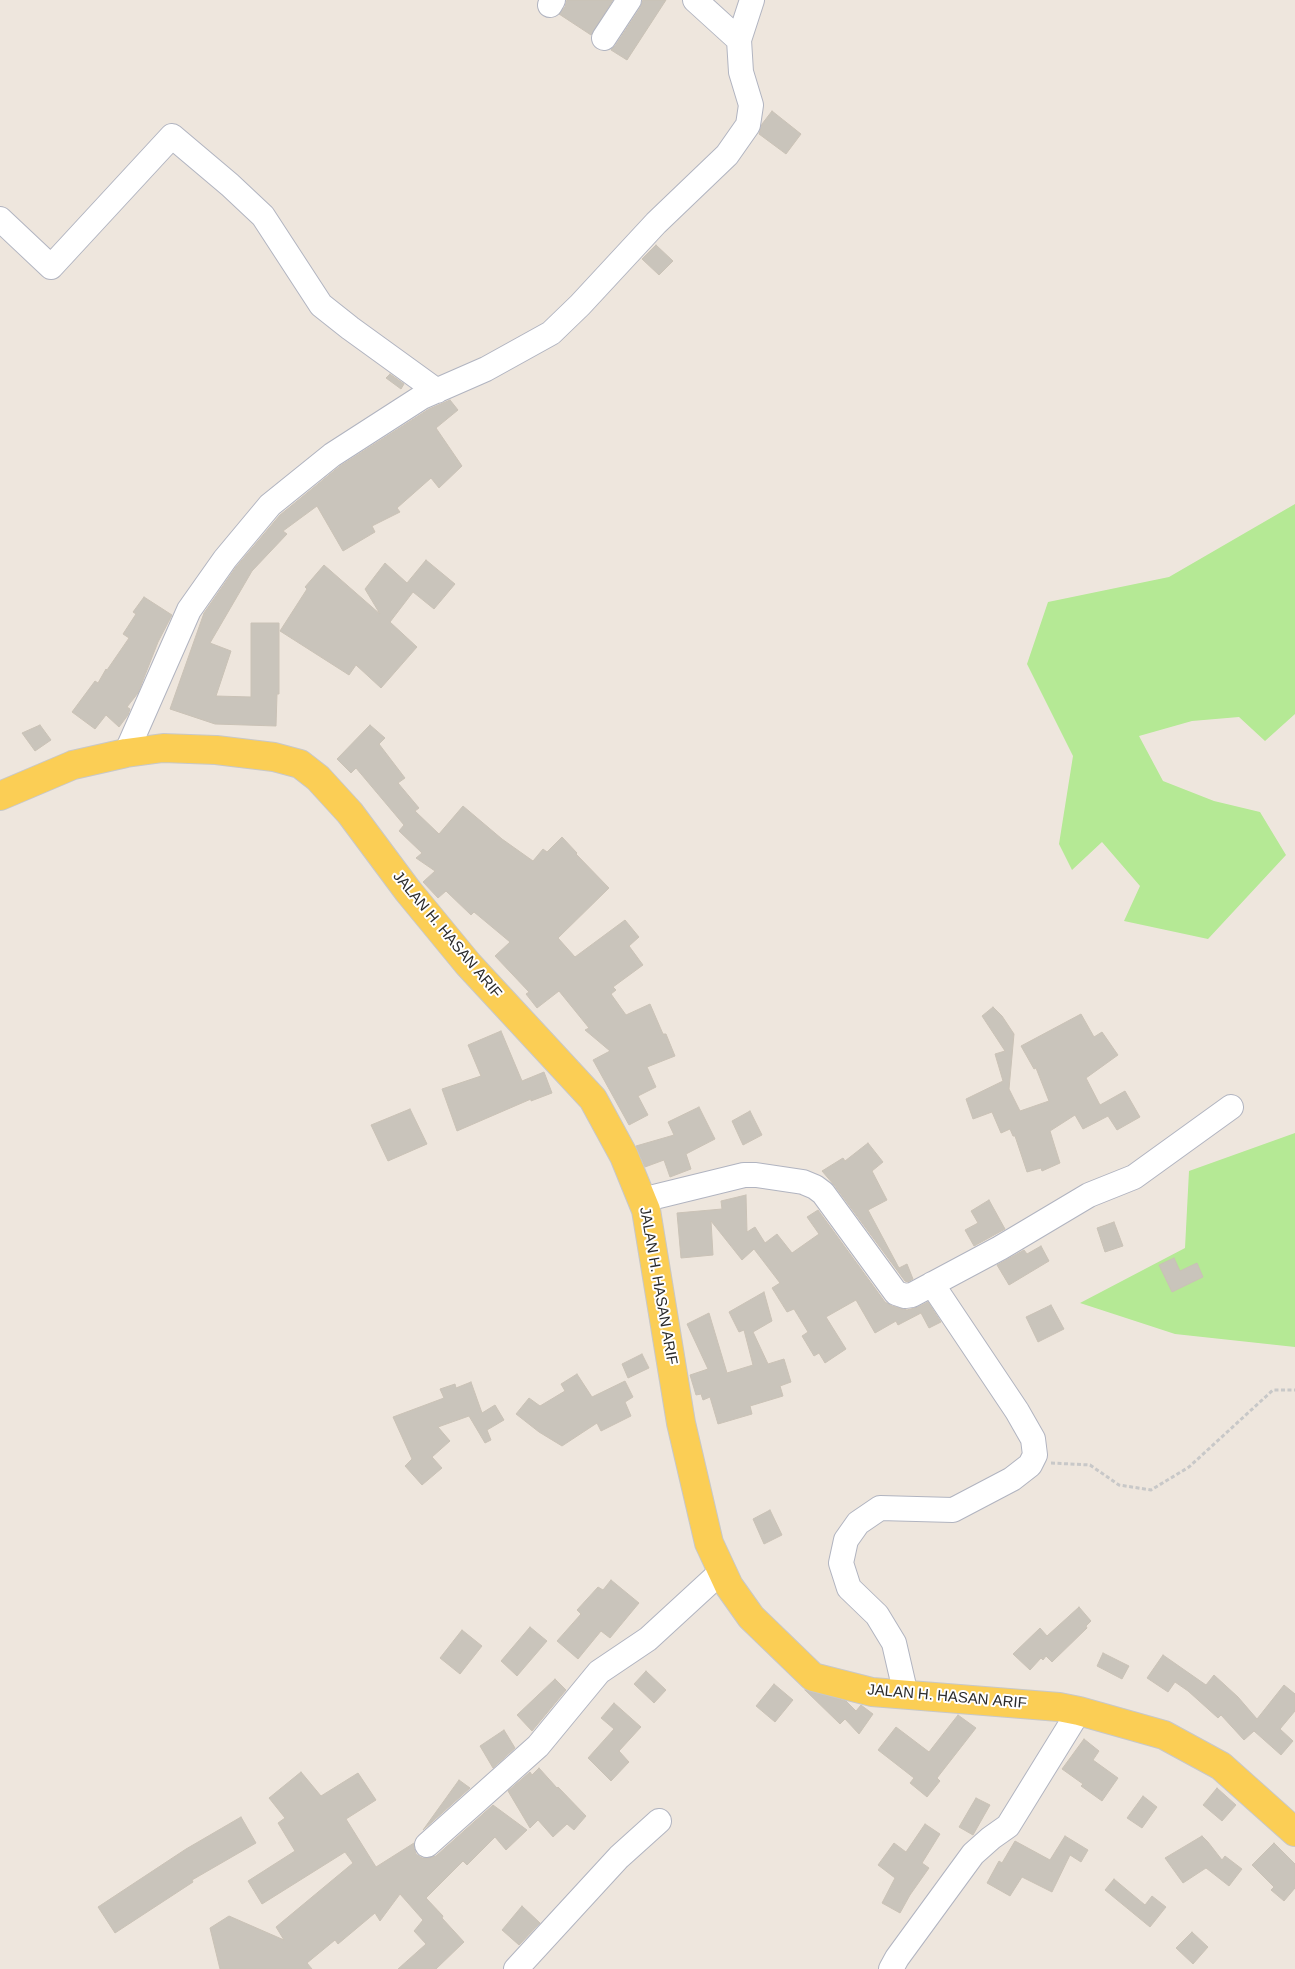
<!DOCTYPE html>
<style>
body{margin:0}
canvas{display:block;background:#eee6dd}
</style>
<canvas width="1295" height="1969"></canvas>
<script>
const g = document.querySelector('canvas').getContext('2d');
g.lineJoin = 'round';
function fill(path, color) { g.fillStyle = color; g.fill(path, 'evenodd'); }
const shape = rows => new Path2D(rows.map(r => 'M' + r).join(''));
function strokePath(path, color, width, dash) { g.strokeStyle = color; g.lineWidth = width; g.lineCap = dash ? 'butt' : 'round'; g.setLineDash(dash || []); g.stroke(path); }
function label(font, color, halo, rows, align = 'center') {
  g.font = font + ' Helvetica,sans-serif'; g.lineWidth = 4; g.setLineDash([]); g.textBaseline = 'middle'; g.strokeStyle = halo; g.fillStyle = color; for (const [text, x, y, turn = 0] of rows) {
    g.save(); g.translate(x, y); g.rotate((+turn || 0) * Math.PI / 180); g.textAlign = isNaN(turn) ? turn : align; if (halo) g.strokeText(text, 0, 0); g.fillText(text, 0, 0); g.restore();
  }
}
fill(shape([
 [1295,504,1295,714,1265,741,1239,717,1192,721,1139,736,1163,781,1214,801,1260,812,1286,855,1208,939,1124,921,1140,886,1102,842,1072,870,1059,844,1073,756,1027,664,1048,602,1169,577],
 [1295,1133,1295,1347,1175,1334,1080,1303,1185,1248,1189,1171]
]), '#b5e995');
const building = shape([
 [567,0,613,0,591,35,559,14,565,7,567,0],
 [643,0,666,0,627,60,611,50,615,46,640,8,643,0],
 [772,111,801,134,786,154,759,134,762,124,772,111],
 [656,245,673,261,659,275,642,259,656,245],
 [390,374,404,384,401,389,386,378,390,374],
 [450,400,458,410,436,428,462,466,439,488,431,478,397,508,400,512,372,526,375,532,343,551,317,506,283,531,287,534,252,571,210,643,231,651,216,696,251,697,251,623,279,623,279,694,277,694,276,726,215,724,170,709,204,613,236,567,280,515,340,466,429,409,450,400],
 [426,560,455,584,434,609,413,592,390,622,417,647,381,688,356,665,349,675,280,631,307,589,305,587,324,565,380,614,365,589,385,563,407,583,426,560],
 [144,597,172,615,158,642,138,693,127,707,130,709,128,715,119,727,106,715,95,729,72,712,95,681,98,683,106,669,107,670,129,638,123,634,136,614,133,612,144,597],
 [40,725,51,740,35,751,22,733,40,725],
 [370,725,385,738,379,744,405,778,398,783,419,808,415,811,439,834,463,806,502,839,533,861,543,849,547,852,562,837,577,853,576,854,609,888,558,938,575,957,625,920,639,937,629,946,643,965,613,987,616,990,611,994,626,1015,650,1004,663,1034,666,1034,675,1056,647,1067,656,1087,638,1096,648,1115,629,1125,593,1060,610,1051,585,1030,589,1028,559,991,537,1008,526,994,529,992,495,956,510,942,474,912,471,915,446,891,438,898,423,882,435,871,416,858,422,853,399,831,404,825,356,768,351,773,337,759,370,725],
 [993,1007,1002,1016,1014,1034,1009,1089,1020,1111,1049,1101,1036,1068,1034,1069,1021,1046,1081,1014,1094,1037,1102,1032,1118,1055,1086,1078,1100,1105,1125,1091,1140,1117,1117,1130,1108,1116,1083,1129,1075,1115,1050,1131,1060,1163,1042,1171,1041,1168,1027,1172,1015,1136,1013,1136,1010,1129,1001,1133,992,1112,973,1119,966,1099,1003,1081,995,1054,1005,1051,982,1016,993,1007],
 [501,1031,522,1081,544,1072,552,1093,531,1101,531,1099,457,1131,442,1089,481,1076,468,1045,501,1031],
 [699,1107,715,1139,686,1154,691,1169,670,1177,664,1160,645,1167,636,1146,674,1135,668,1122,699,1107],
 [410,1109,427,1144,388,1161,371,1125,410,1109],
 [750,1111,762,1135,743,1145,732,1121,750,1111],
 [868,1143,883,1162,872,1171,887,1200,868,1210,899,1268,907,1264,913,1279,908,1282,905,1281,834,1185,822,1171,843,1158,845,1161,868,1143],
 [746,1195,747,1232,755,1227,765,1243,777,1234,792,1253,819,1234,807,1217,818,1210,885,1302,892,1306,907,1310,918,1307,928,1302,941,1322,929,1328,921,1313,898,1325,896,1321,875,1333,856,1300,826,1317,846,1349,825,1363,819,1353,814,1356,802,1336,808,1332,794,1309,787,1312,772,1288,780,1283,754,1249,742,1260,711,1221,713,1255,681,1258,677,1213,722,1209,721,1201,746,1195],
 [989,1200,1005,1229,974,1246,965,1230,978,1223,971,1211,989,1200],
 [1114,1222,1123,1246,1105,1252,1097,1228,1114,1222],
 [1041,1246,1049,1261,1009,1285,997,1265,1024,1250,1027,1254,1041,1246],
 [1174,1258,1180,1271,1197,1263,1203,1277,1172,1292,1159,1265,1174,1258],
 [764,1292,772,1321,753,1332,768,1364,784,1359,791,1382,780,1386,783,1396,750,1406,752,1414,718,1424,710,1397,703,1400,701,1394,696,1395,690,1375,708,1369,687,1324,709,1313,727,1373,753,1365,744,1330,739,1332,729,1312,764,1292],
 [1051,1305,1064,1329,1038,1342,1026,1317,1051,1305],
 [642,1354,649,1368,628,1378,622,1364,642,1354],
 [577,1374,592,1397,625,1381,633,1397,625,1402,631,1416,601,1431,597,1423,562,1446,539,1432,516,1414,529,1398,540,1406,565,1391,561,1384,577,1374],
 [471,1382,482,1413,495,1405,504,1420,487,1430,491,1440,485,1443,469,1416,438,1427,450,1441,432,1457,442,1468,422,1485,405,1466,412,1459,393,1417,444,1398,440,1389,455,1384,456,1388,471,1382],
 [770,1510,782,1535,764,1544,753,1519,770,1510],
 [611,1580,639,1603,610,1638,601,1631,578,1659,557,1641,581,1614,577,1610,598,1587,603,1590,611,1580],
 [1079,1607,1091,1621,1086,1626,1087,1628,1052,1662,1046,1656,1043,1660,1041,1658,1030,1670,1013,1654,1040,1628,1047,1636,1079,1607],
 [530,1627,547,1641,517,1676,501,1661,530,1627],
 [462,1630,482,1646,460,1674,440,1658,462,1630],
 [1103,1653,1129,1666,1122,1679,1097,1666,1103,1653],
 [1163,1655,1206,1685,1214,1675,1238,1697,1257,1719,1284,1685,1295,1694,1295,1711,1280,1729,1293,1741,1281,1755,1254,1731,1244,1740,1221,1715,1218,1718,1188,1691,1175,1682,1168,1692,1147,1678,1163,1655],
 [646,1671,666,1690,654,1703,634,1684,646,1671],
 [555,1679,566,1690,532,1731,517,1715,555,1679],
 [774,1684,793,1700,775,1722,756,1706,774,1684],
 [805,1690,846,1701,856,1711,861,1705,873,1714,859,1734,845,1719,840,1724,805,1690],
 [614,1703,641,1727,619,1751,629,1762,611,1781,588,1758,614,1729,601,1718,614,1703],
 [958,1715,976,1728,937,1778,940,1781,927,1797,910,1783,914,1778,878,1750,896,1727,929,1752,958,1715],
 [504,1730,515,1748,493,1768,480,1746,504,1730],
 [1084,1739,1099,1751,1093,1760,1118,1778,1102,1801,1081,1786,1083,1784,1062,1769,1084,1739],
 [539,1768,557,1788,558,1787,586,1816,574,1830,567,1824,553,1837,538,1820,530,1828,508,1791,530,1772,532,1775,539,1768],
 [301,1772,321,1796,358,1773,376,1800,346,1819,376,1867,414,1843,414,1848,416,1854,422,1858,429,1858,436,1856,493,1805,527,1830,506,1850,495,1837,467,1865,463,1861,426,1898,443,1916,442,1918,464,1942,436,1969,398,1969,426,1944,414,1931,423,1920,400,1894,380,1921,375,1913,338,1944,335,1940,307,1963,312,1969,220,1969,210,1928,229,1916,284,1940,276,1927,353,1863,345,1852,262,1904,248,1881,295,1851,278,1823,285,1818,269,1798,301,1772],
 [459,1780,470,1788,423,1830,459,1780],
 [1217,1788,1236,1805,1222,1821,1203,1805,1217,1788],
 [1143,1796,1157,1807,1142,1828,1127,1818,1143,1796],
 [976,1798,990,1805,973,1835,959,1827,976,1798],
 [241,1817,256,1843,192,1880,193,1882,115,1933,98,1907,186,1849,241,1817],
 [925,1824,940,1834,922,1863,929,1868,910,1895,900,1913,882,1903,895,1878,878,1865,894,1843,906,1852,925,1824],
 [1065,1836,1088,1850,1081,1862,1070,1855,1052,1892,1022,1877,1010,1896,987,1883,999,1861,1002,1863,1015,1841,1050,1860,1065,1836],
 [1202,1836,1208,1842,1222,1860,1225,1856,1242,1869,1229,1886,1206,1868,1183,1883,1165,1858,1202,1836],
 [1274,1843,1295,1864,1295,1888,1284,1901,1271,1890,1274,1887,1252,1865,1274,1843],
 [1114,1879,1145,1905,1152,1896,1166,1907,1150,1927,1105,1890,1114,1879],
 [522,1906,540,1923,519,1945,502,1930,522,1906],
 [1192,1932,1208,1947,1193,1964,1176,1948,1192,1932]
]);
fill(building, '#c9c4bb');
strokePath(building, '#cac2b6', 1);
const minor = shape([
 [695,0,739,40],
 [550,5,553,0],
 [604,38,629,0],
 [0,219,51,267,172,136,230,185,263,216,321,305,350,328,437,391],
 [126,753,189,610,225,559,270,505,332,455,422,397,486,369,551,333,580,305,656,223,727,155,748,125,751,105,741,72,739,40,752,0],
 [642,1200,744,1175,756,1175,803,1182,815,1187,823,1193,896,1293,905,1296,912,1295,1000,1248,1089,1195,1134,1177,1231,1107],
 [906,1695,894,1643,877,1615,849,1588,841,1563,846,1540,858,1523,880,1508,953,1510,1012,1479,1030,1465,1035,1455,1033,1439,1017,1411,932,1284],
 [427,1845,538,1746,599,1672,648,1639,722,1571],
 [516,1969,619,1857,659,1821],
 [891,1969,897,1958,973,1854,991,1838,1008,1826,1079,1711]
]);
const major = shape([
 [0,796,73,765,126,753,163,748,216,750,274,757,300,764,318,778,350,813,408,891,468,964,593,1099,624,1156,646,1210,681,1423,709,1543,729,1586,751,1617,813,1677,872,1692,1059,1707,1079,1711,1164,1735,1221,1766,1295,1832]
]);
strokePath(minor, '#b1b4c0', 26);
strokePath(major, '#c8c8c8', 30);
strokePath(shape([
 [1051,1463,1090,1465,1119,1485,1151,1490,1189,1467,1273,1390,1295,1390]
]), '#c8c8c8', 3, [4, 2.5]);
strokePath(minor, '#fff', 24);
strokePath(major, '#fbce55', 28);
label('15px', '#2b2b2b', '#fff', [
 ["JALAN H. HASAN ARIF",447,935,50],
 ["JALAN H. HASAN ARIF",658,1286,80],
 ["JALAN H. HASAN ARIF",947,1697,5]
]);
</script>
